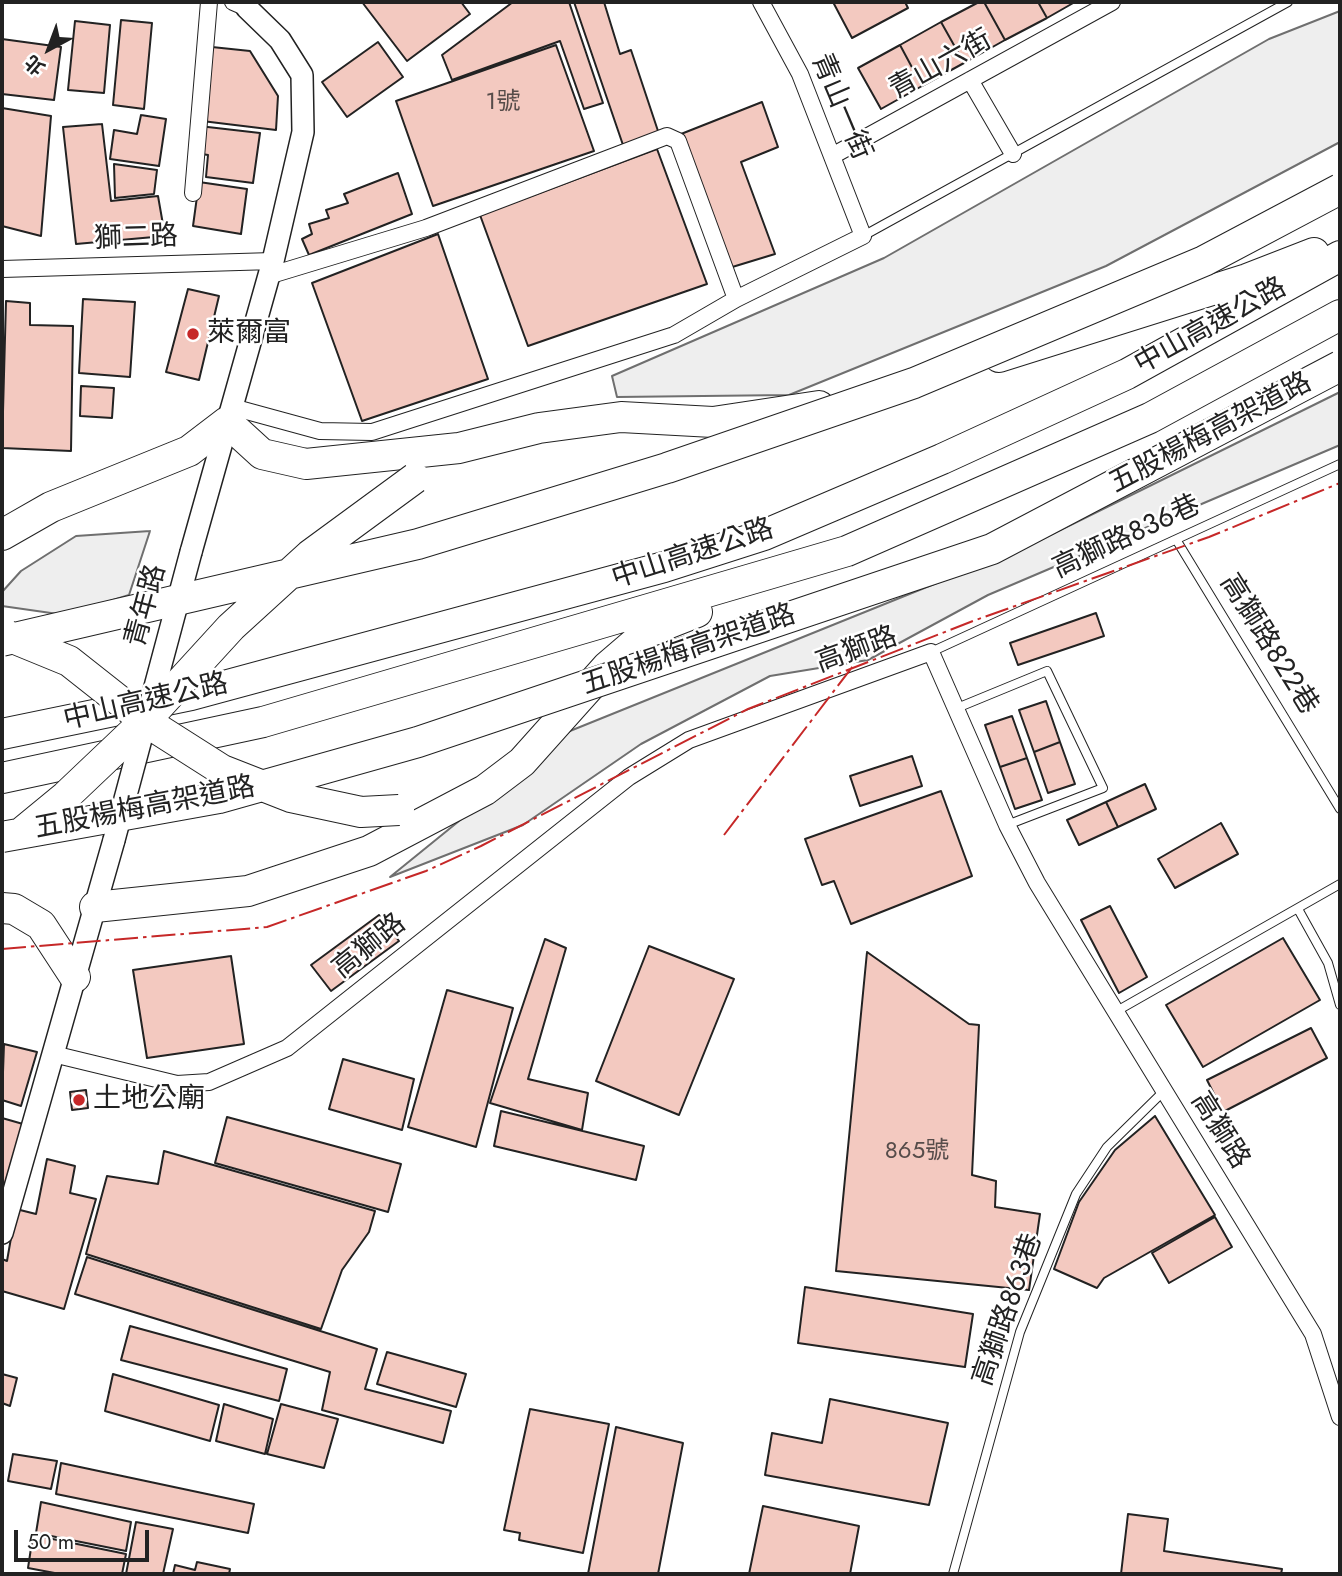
<!DOCTYPE html>
<meta charset="utf-8">
<style>
body{margin:0}
#map{position:relative;width:1342px;height:1576px;overflow:hidden;background:#fff;font-family:Jost,"Noto Sans TC",sans-serif}
canvas{display:block}
.frame{position:absolute;inset:0;border:4px solid #222;pointer-events:none}
.north{position:absolute;left:14px;top:14px;width:70px;height:70px;-webkit-text-stroke:5px #fff;paint-order:stroke;rotate:221deg;font-size:19px;font-weight:700;line-height:28px;text-align:center;color:#222}
.north::after{content:'';display:block;margin:auto;width:24px;height:32px;background:#222;clip-path:polygon(50% 0,100% 100%,50% 72%,0 100%)}
.scale{position:absolute;left:14px;top:1530px;width:135px;height:32px;box-sizing:border-box;border:4px solid #222;border-top:0;padding-left:9px;font-size:21px;line-height:24px;white-space:nowrap;color:#222;-webkit-text-stroke:5px #fff;paint-order:stroke}
</style>
<div id="map">
<canvas width="1342" height="1576"></canvas>
<div class="frame"></div>
<div class="north">北</div>
<div class="scale">50 m</div>
</div>
<script>
const g = document.querySelector('canvas').getContext('2d');
g.lineJoin = 'round';
function fill(path, color) { g.fillStyle = color; g.fill(path, 'evenodd'); }
const shape = rows => new Path2D(rows.map(r => 'M' + r).join(''));
function strokePath(path, color, width, dash) { g.strokeStyle = color; g.lineWidth = width; g.lineCap = dash ? 'butt' : 'round'; g.setLineDash(dash || []); g.stroke(path); }
function label(font, color, halo, rows, align = 'center') {
  g.font = font + ' Jost,"Noto Sans TC",sans-serif'; g.lineWidth = 5; g.setLineDash([]); g.textBaseline = 'middle'; g.strokeStyle = halo; g.fillStyle = color; for (const [text, x, y, turn = 0] of rows) {
    g.save(); g.translate(x, y); g.rotate((+turn || 0) * Math.PI / 180); g.textAlign = isNaN(turn) ? turn : align; if (halo) g.strokeText(text, 0, 0); g.fillText(text, 0, 0); g.restore();
  }
}
const green = shape([
 [1340,11,1340,142,1106,266,789,395,617,397,612,376,884,258,1269,39,1340,11],
 [1340,392,1340,445,988,595,868,660,770,676,641,744,523,825,390,877,570,731,1026,547,1340,392],
 [150,531,129,595,65,615,2,606,2,592,21,571,76,536,150,531]
]);
fill(green, '#eee');
strokePath(green, '#6f6f6f', 2);
const building = shape([
 [362,2,461,2,470,14,407,61,362,2],
 [513,2,569,2,603,103,584,109,560,41,452,80,442,55,513,2],
 [574,2,604,2,620,54,631,50,659,134,623,145,574,2],
 [833,2,905,2,908,8,852,38,833,2],
 [979,2,984,2,1005,40,964,63,941,22,979,2],
 [984,2,1038,2,1047,18,1005,40,984,2],
 [1038,2,1075,2,1047,18,1038,2],
 [121,20,152,23,144,109,113,105,121,20],
 [75,21,110,25,104,93,68,90,75,21],
 [941,22,964,63,922,86,900,45,941,22],
 [2,39,61,47,54,100,2,94,2,39],
 [378,42,403,77,347,117,322,82,378,42],
 [556,45,594,151,433,206,396,101,556,45],
 [900,45,922,86,881,109,858,68,900,45],
 [212,47,250,51,278,96,276,130,202,121,212,47],
 [762,102,778,147,741,162,775,254,729,268,681,134,762,102],
 [2,108,51,116,41,236,2,226,2,108],
 [141,115,166,119,159,166,110,159,114,130,137,134,141,115],
 [102,124,111,201,158,196,165,236,76,244,63,127,102,124],
 [199,126,260,133,253,183,206,177,208,155,196,153,199,126],
 [657,149,707,284,528,346,480,215,657,149],
 [114,164,157,170,154,194,115,198,114,164],
 [398,173,412,214,309,255,302,239,312,234,309,224,329,218,326,210,348,203,344,194,398,173],
 [199,182,247,189,241,234,193,226,199,182],
 [438,234,488,379,362,421,312,283,438,234],
 [188,289,219,296,199,380,166,372,188,289],
 [83,299,135,302,130,377,79,373,83,299],
 [6,301,30,303,30,325,73,326,71,451,2,448,6,301],
 [81,386,114,388,112,418,80,416,81,386],
 [1096,613,1104,636,1018,665,1010,643,1096,613],
 [1046,701,1060,742,1034,752,1019,710,1046,701],
 [1012,716,1027,758,1000,767,985,725,1012,716],
 [1060,742,1075,784,1048,793,1034,752,1060,742],
 [912,756,922,786,860,806,850,776,912,756],
 [1027,758,1042,800,1015,809,1000,767,1027,758],
 [1145,784,1156,809,1118,827,1106,802,1145,784],
 [941,791,972,876,851,924,834,881,822,885,805,839,941,791],
 [1106,802,1118,827,1079,845,1067,820,1106,802],
 [1221,823,1238,854,1175,888,1158,859,1221,823],
 [1110,906,1147,977,1119,993,1081,920,1110,906],
 [379,915,399,941,331,991,311,965,379,915],
 [1283,938,1320,1000,1203,1067,1166,1005,1283,938],
 [545,939,566,948,528,1079,588,1093,582,1130,490,1103,545,939],
 [649,946,734,979,679,1115,596,1081,649,946],
 [867,952,969,1024,979,1025,972,1175,996,1181,995,1207,1040,1214,1029,1290,836,1271,867,952],
 [231,956,244,1044,147,1058,133,970,231,956],
 [447,990,513,1008,476,1147,408,1127,447,990],
 [1311,1028,1327,1058,1223,1112,1207,1080,1311,1028],
 [4,1044,37,1052,21,1106,2,1100,4,1044],
 [343,1059,414,1079,402,1130,329,1109,343,1059],
 [86,1090,88,1108,72,1110,70,1092,86,1090],
 [501,1111,644,1146,636,1180,494,1146,501,1111],
 [1155,1116,1215,1215,1104,1278,1097,1288,1054,1269,1079,1202,1115,1150,1155,1116],
 [227,1117,401,1164,388,1212,215,1163,227,1117],
 [2,1118,23,1124,3,1191,2,1191,2,1118],
 [164,1151,375,1211,369,1232,342,1270,321,1329,86,1254,107,1176,158,1184,164,1151],
 [47,1159,75,1166,70,1193,96,1199,64,1309,2,1291,2,1259,7,1261,16,1209,36,1214,47,1159],
 [1215,1217,1232,1247,1169,1283,1152,1253,1215,1217],
 [87,1257,377,1349,365,1389,451,1411,443,1443,322,1410,330,1372,75,1294,87,1257],
 [805,1287,973,1314,965,1367,798,1343,805,1287],
 [130,1326,287,1369,279,1401,121,1360,130,1326],
 [387,1352,466,1374,456,1407,377,1384,387,1352],
 [2,1374,17,1378,10,1406,2,1403,2,1374],
 [113,1374,219,1405,210,1441,105,1411,113,1374],
 [830,1399,948,1423,929,1505,765,1475,772,1433,822,1443,830,1399],
 [224,1404,273,1419,265,1454,216,1441,224,1404],
 [281,1404,338,1419,324,1468,267,1454,281,1404],
 [530,1409,609,1424,583,1553,519,1540,520,1533,504,1530,530,1409],
 [616,1427,683,1443,658,1574,588,1574,616,1427],
 [13,1454,57,1461,51,1489,8,1481,13,1454],
 [61,1463,254,1504,248,1533,56,1494,61,1463],
 [41,1502,131,1522,126,1551,36,1533,41,1502],
 [763,1506,859,1526,850,1574,749,1574,763,1506],
 [1128,1514,1168,1519,1164,1551,1282,1569,1281,1574,1121,1574,1128,1514],
 [136,1522,173,1529,163,1574,126,1574,136,1522],
 [33,1535,126,1554,122,1574,60,1574,28,1568,33,1535],
 [197,1562,230,1569,229,1574,173,1574,175,1565,195,1570,197,1562]
]);
fill(building, '#f3c9c0');
strokePath(building, '#222', 2);
const service = shape([
 [863,236,1288,2],
 [1177,541,1340,809],
 [931,652,1340,464],
 [957,708,1047,671,1103,788,1007,825],
 [1298,909,1328,963,1340,1005],
 [1115,1012,1340,884],
 [953,1574,1020,1332,1076,1194,1107,1147,1164,1091]
]);
const minor = shape([
 [233,2,247,8],
 [970,80,1013,154],
 [832,156,1112,2],
 [193,193,209,2],
 [2,269,273,261],
 [268,276,426,228,667,136,678,141,736,299],
 [232,407,320,431,372,432,674,335,736,299,863,236,800,74,761,2],
 [53,1054,177,1084,209,1082,287,1048,629,777,689,740,931,652,1007,825,1037,883,1313,1334,1340,1417]
]);
const tertiary = shape([
 [191,552,273,261,303,132,302,75,280,40,247,8],
 [2,1233,114,840]
]);
const motorway = shape([
 [999,357,1247,279,1314,253],
 [2,535,51,507,189,451,227,422,262,454,306,464,459,448,539,428,621,417,713,422,819,406],
 [2,734,191,695,664,567,764,535,942,459,1127,374,1340,256],
 [2,778,263,722,847,551,1150,418,1340,315],
 [95,907,248,891,369,851,485,790,522,762,607,667,635,643,664,625,697,612],
 [2,908,14,909,41,925,75,977]
]);
strokePath(service, '#222', 10);
strokePath(minor, '#222', 18);
strokePath(tertiary, '#222', 24);
strokePath(motorway, '#222', 32);
strokePath(service, '#fff', 8);
strokePath(minor, '#fff', 16);
strokePath(tertiary, '#fff', 21);
strokePath(motorway, '#fff', 30);
const tertiaryBridge = shape([
 [114,840,191,552]
]);
const motorwayBridge = shape([
 [8,636,69,661,145,721,222,770,291,797,361,812,399,810],
 [2,641,418,544,667,468,914,383,1204,261,1340,189],
 [21,833,66,796,145,721,231,627,310,555,415,478],
 [2,837,219,798,418,742,992,549,1340,366]
]);
strokePath(tertiaryBridge, '#222', 24, []);
strokePath(motorwayBridge, '#222', 32, []);
strokePath(tertiaryBridge, '#fff', 21);
strokePath(motorwayBridge, '#fff', 30);
strokePath(shape([
 [724,835,853,666],
 [2,949,267,927,426,871,481,846,748,709,973,621,1209,537,1340,483]
]), '#c62828', 2, [24, 5, 3.5, 5]);
for (const [x, y, r, color] of [
 [193,334,7,"#c62828"],
 [79,1100,7,"#c62828"]
]) { const dot = new Path2D(); dot.arc(x, y, r, 0, 2 * Math.PI); g.fillStyle = color; g.fill(dot); strokePath(dot, '#fff', 2.5); }
label('24px', '#564c4a', null, [
 ["1號",503,103],
 ["865號",917,1152]
]);
label('28px', '#222', '#fff', [
 ["青山六街",941,66,-29],
 ["青山一街",840,107,67],
 ["獅二路",136,239,-2],
 ["中山高速公路",1211,327,-29],
 ["五股楊梅高架道路",1211,434,-28],
 ["高獅路836巷",1127,538,-25],
 ["中山高速公路",693,555,-18],
 ["青年路",147,606,-75],
 ["高獅路822巷",1268,645,58],
 ["五股楊梅高架道路",689,651,-19],
 ["高獅路",857,651,-20],
 ["中山高速公路",146,703,-13],
 ["五股楊梅高架道路",145,809,-11],
 ["高獅路",370,947,-39],
 ["高獅路",1219,1131,58],
 ["高獅路863巷",1009,1310,-71]
]);
label('28px', '#222', '#fff', [
 ["萊爾富",207,334],
 ["土地公廟",93,1100]
], 'left');
</script>
